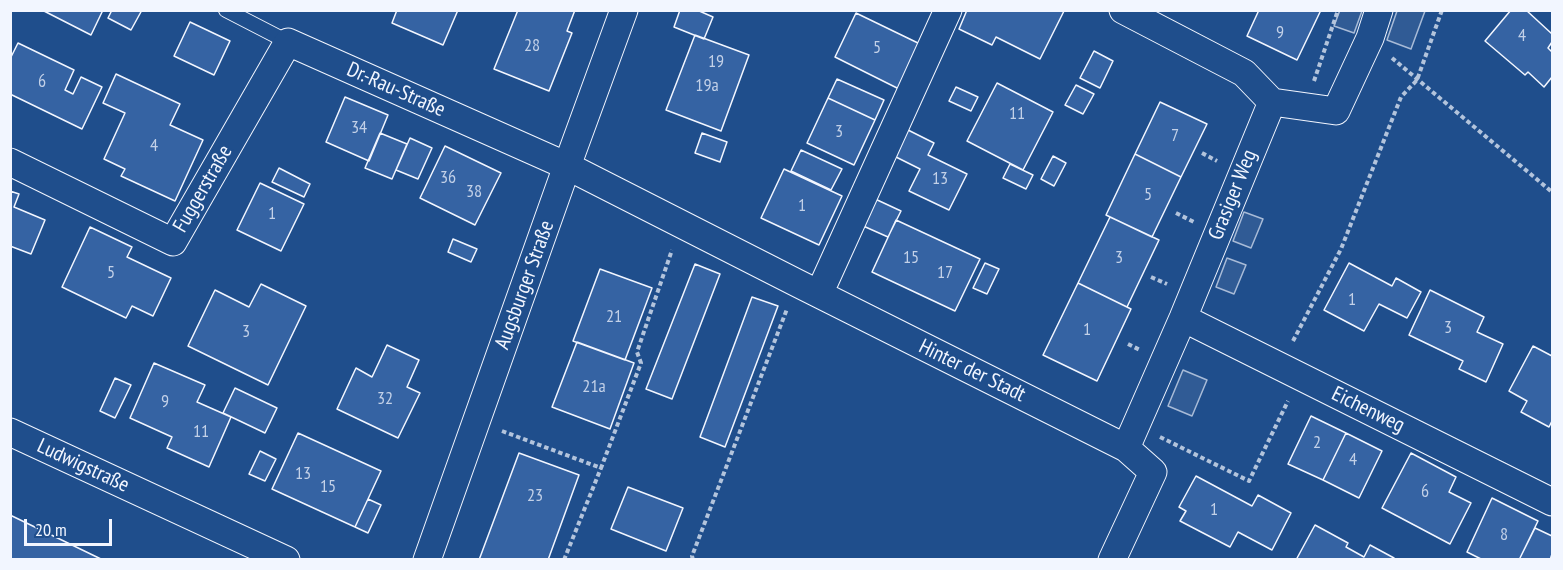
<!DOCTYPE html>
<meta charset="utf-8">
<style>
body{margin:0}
#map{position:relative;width:1563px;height:570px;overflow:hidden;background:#1f4e8c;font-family:"PT Sans Narrow",sans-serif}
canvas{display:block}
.frame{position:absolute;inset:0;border:12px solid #f2f6ff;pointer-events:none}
.scale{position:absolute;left:24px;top:519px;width:88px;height:27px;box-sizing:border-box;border:3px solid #f2f6ff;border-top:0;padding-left:8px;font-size:18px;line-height:21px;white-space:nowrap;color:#f2f6ff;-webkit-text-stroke:4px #1f4e8c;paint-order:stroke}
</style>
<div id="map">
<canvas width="1563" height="570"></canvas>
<div class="frame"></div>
<div class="scale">20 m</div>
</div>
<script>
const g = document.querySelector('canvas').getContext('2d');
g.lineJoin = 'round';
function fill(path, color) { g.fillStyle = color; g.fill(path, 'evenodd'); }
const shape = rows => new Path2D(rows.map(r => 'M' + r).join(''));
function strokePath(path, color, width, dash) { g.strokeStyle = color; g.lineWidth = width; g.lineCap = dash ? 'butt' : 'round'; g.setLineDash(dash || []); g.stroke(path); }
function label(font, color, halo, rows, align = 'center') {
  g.font = font + ' "PT Sans Narrow",sans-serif'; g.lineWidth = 4.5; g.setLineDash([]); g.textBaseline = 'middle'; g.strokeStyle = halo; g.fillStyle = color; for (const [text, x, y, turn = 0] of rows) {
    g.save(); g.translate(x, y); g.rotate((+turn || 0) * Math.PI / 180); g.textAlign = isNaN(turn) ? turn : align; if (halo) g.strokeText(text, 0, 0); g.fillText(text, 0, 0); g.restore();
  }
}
const built = shape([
 [1340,10,1362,11,1354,33,1334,26,1340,10],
 [1397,11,1425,11,1411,49,1387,40,1397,11],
 [1244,212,1263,219,1251,248,1233,241,1244,212],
 [1227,258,1246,265,1234,294,1216,287,1227,258],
 [1183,370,1207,380,1192,416,1168,406,1183,370]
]);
fill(built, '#305b95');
strokePath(built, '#a8bbd7', 1.5);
const building = shape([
 [42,10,103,10,91,35,42,10],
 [112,10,142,10,131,30,108,18,112,10],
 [397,10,458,10,443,45,392,23,397,10],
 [518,10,575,10,567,31,572,33,549,91,494,69,518,10],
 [680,10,697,10,713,17,704,39,674,27,680,10],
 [967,10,1063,10,1064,11,1040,59,996,37,992,45,959,29,967,10],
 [1259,10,1321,10,1297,60,1247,36,1259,10],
 [1511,10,1526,10,1552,34,1552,42,1548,48,1552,52,1552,77,1544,87,1528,72,1525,75,1485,41,1511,10],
 [856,13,920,44,899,89,835,57,856,13],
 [190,22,230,41,214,75,174,56,190,22],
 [695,35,749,55,721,131,666,110,695,35],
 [18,43,74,70,65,90,73,94,81,77,102,87,82,129,10,94,10,59,18,43],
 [1094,51,1113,61,1100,88,1080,78,1094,51],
 [116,74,180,104,170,125,203,140,175,201,121,176,125,169,104,159,125,113,103,103,116,74],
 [837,79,884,100,875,120,828,98,837,79],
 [997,83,1053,112,1023,170,967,141,997,83],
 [1076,85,1094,94,1083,114,1065,105,1076,85],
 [956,87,978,97,971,111,949,101,956,87],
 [345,97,388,115,369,161,326,142,345,97],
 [828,98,875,120,854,165,807,143,828,98],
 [1160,102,1207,124,1181,177,1135,154,1160,102],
 [906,129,934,143,928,155,967,174,949,210,909,191,920,169,894,156,906,129],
 [380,133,407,144,392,179,365,168,380,133],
 [702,133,727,142,720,162,695,153,702,133],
 [410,138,432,148,418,179,396,170,410,138],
 [445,146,501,173,475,225,420,198,445,146],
 [801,150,842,169,831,190,791,171,801,150],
 [1135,154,1181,177,1152,237,1106,215,1135,154],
 [1053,156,1066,163,1054,186,1041,179,1053,156],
 [1010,164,1033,175,1026,189,1003,178,1010,164],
 [279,168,310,184,304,197,272,182,279,168],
 [784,169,842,196,819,245,761,218,784,169],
 [260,183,304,204,281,251,237,230,260,183],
 [10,191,19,194,14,207,45,220,31,254,10,246,10,191],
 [873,198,901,211,888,237,861,225,873,198],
 [1110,217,1159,240,1127,307,1078,283,1110,217],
 [896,220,980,259,955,311,872,272,896,220],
 [90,227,132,247,127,257,171,278,153,316,132,306,126,318,62,287,90,227],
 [453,239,477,249,471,262,448,252,453,239],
 [985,263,999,269,987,294,973,288,985,263],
 [1349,263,1392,286,1396,278,1421,292,1407,318,1379,304,1364,331,1324,310,1349,263],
 [695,264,720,274,672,399,646,389,695,264],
 [600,269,652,288,625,360,573,341,600,269],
 [1078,283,1131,309,1097,381,1043,355,1078,283],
 [261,284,306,306,268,385,188,346,215,290,249,307,261,284],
 [1430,290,1484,317,1477,332,1503,344,1486,382,1459,369,1463,361,1409,335,1430,290],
 [752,297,778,306,725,447,700,437,752,297],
 [577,342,634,363,610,429,552,407,577,342],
 [387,345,419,360,407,387,420,393,398,438,337,409,356,368,372,377,387,345],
 [1533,346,1552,356,1552,421,1549,427,1521,412,1527,401,1509,391,1533,346],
 [154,363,205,385,197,402,231,417,209,467,167,448,172,437,130,418,154,363],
 [115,378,131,385,115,418,100,411,115,378],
 [235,388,277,408,265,433,223,413,235,388],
 [1311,416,1346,433,1323,480,1288,464,1311,416],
 [298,433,381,471,355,527,272,489,298,433],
 [1346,433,1382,451,1359,498,1323,480,1346,433],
 [260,451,276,459,265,481,249,474,260,451],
 [519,453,579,475,548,560,479,560,519,453],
 [1411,453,1456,477,1449,492,1471,503,1450,544,1382,508,1411,453],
 [1196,476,1252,506,1258,495,1291,513,1272,550,1238,532,1230,547,1180,521,1186,511,1179,507,1196,476],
 [628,487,683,508,666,551,611,529,628,487],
 [1492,498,1538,521,1519,560,1483,560,1467,552,1492,498],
 [368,499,381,505,368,533,355,527,368,499],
 [10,515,103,560,10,560,10,515],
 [1315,525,1348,543,1346,547,1364,557,1370,545,1394,558,1393,560,1296,560,1315,525],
 [1535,528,1552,536,1552,554,1550,560,1519,560,1535,528]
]);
fill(building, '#3563a3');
strokePath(building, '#f2f6ff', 1.5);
const service = shape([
 [226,10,288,42]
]);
const minor = shape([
 [1123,10,1244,73,1272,102],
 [1272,102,1336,111,1370,38,1379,10],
 [10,162,173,242,288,42,567,166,797,283,1126,448,1153,472,1112,560],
 [819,294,948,10],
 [1183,318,1552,502],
 [10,432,286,560],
 [1126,448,1183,318,1272,102],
 [427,560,567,166,624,10]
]);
strokePath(service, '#f2f6ff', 16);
strokePath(minor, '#f2f6ff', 29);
strokePath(shape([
 [1392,58,1552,192],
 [1314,81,1338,10],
 [1202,153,1217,161],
 [1176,213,1194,222],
 [1151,277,1167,284],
 [1293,341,1341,249,1401,97,1417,80,1442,10],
 [1128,344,1140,350],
 [502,431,601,468,641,363,637,352,672,250],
 [1160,437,1249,481,1288,401],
 [564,560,601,468],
 [693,560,692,556,787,309]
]), '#b3c4dc', 4, [4.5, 3]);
strokePath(service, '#1f4e8c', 14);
strokePath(minor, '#1f4e8c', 27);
label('18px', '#c3d1e8', null, [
 ["9",1280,33],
 ["4",1522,36],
 ["28",532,46],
 ["5",877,48],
 ["19",716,62],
 ["6",42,82],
 ["19a",707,86],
 ["11",1017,114],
 ["34",359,128],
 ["3",839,132],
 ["7",1175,136],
 ["4",154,146],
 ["36",448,178],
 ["13",940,179],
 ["38",474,192],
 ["5",1148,195],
 ["1",802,206],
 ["1",272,214],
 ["15",911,258],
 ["3",1119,258],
 ["5",111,273],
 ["17",945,273],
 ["1",1352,300],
 ["21",614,317],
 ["3",1448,328],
 ["1",1087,330],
 ["3",246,332],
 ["21a",594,387],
 ["32",385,399],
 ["9",165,402],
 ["11",201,432],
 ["2",1317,443],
 ["4",1353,460],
 ["13",303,474],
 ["15",328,487],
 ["6",1425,492],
 ["23",535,496],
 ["1",1214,510],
 ["8",1504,535]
]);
label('21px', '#f2f6ff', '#1f4e8c', [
 ["Dr.-Rau-Straße",396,90,24],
 ["Fuggerstraße",203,189,-60],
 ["Grasiger Weg",1233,195,-68],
 ["Augsburger Straße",525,285,-70],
 ["Hinter der Stadt",972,371,26],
 ["Eichenweg",1368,410,26],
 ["Ludwigstraße",83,466,25]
]);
</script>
